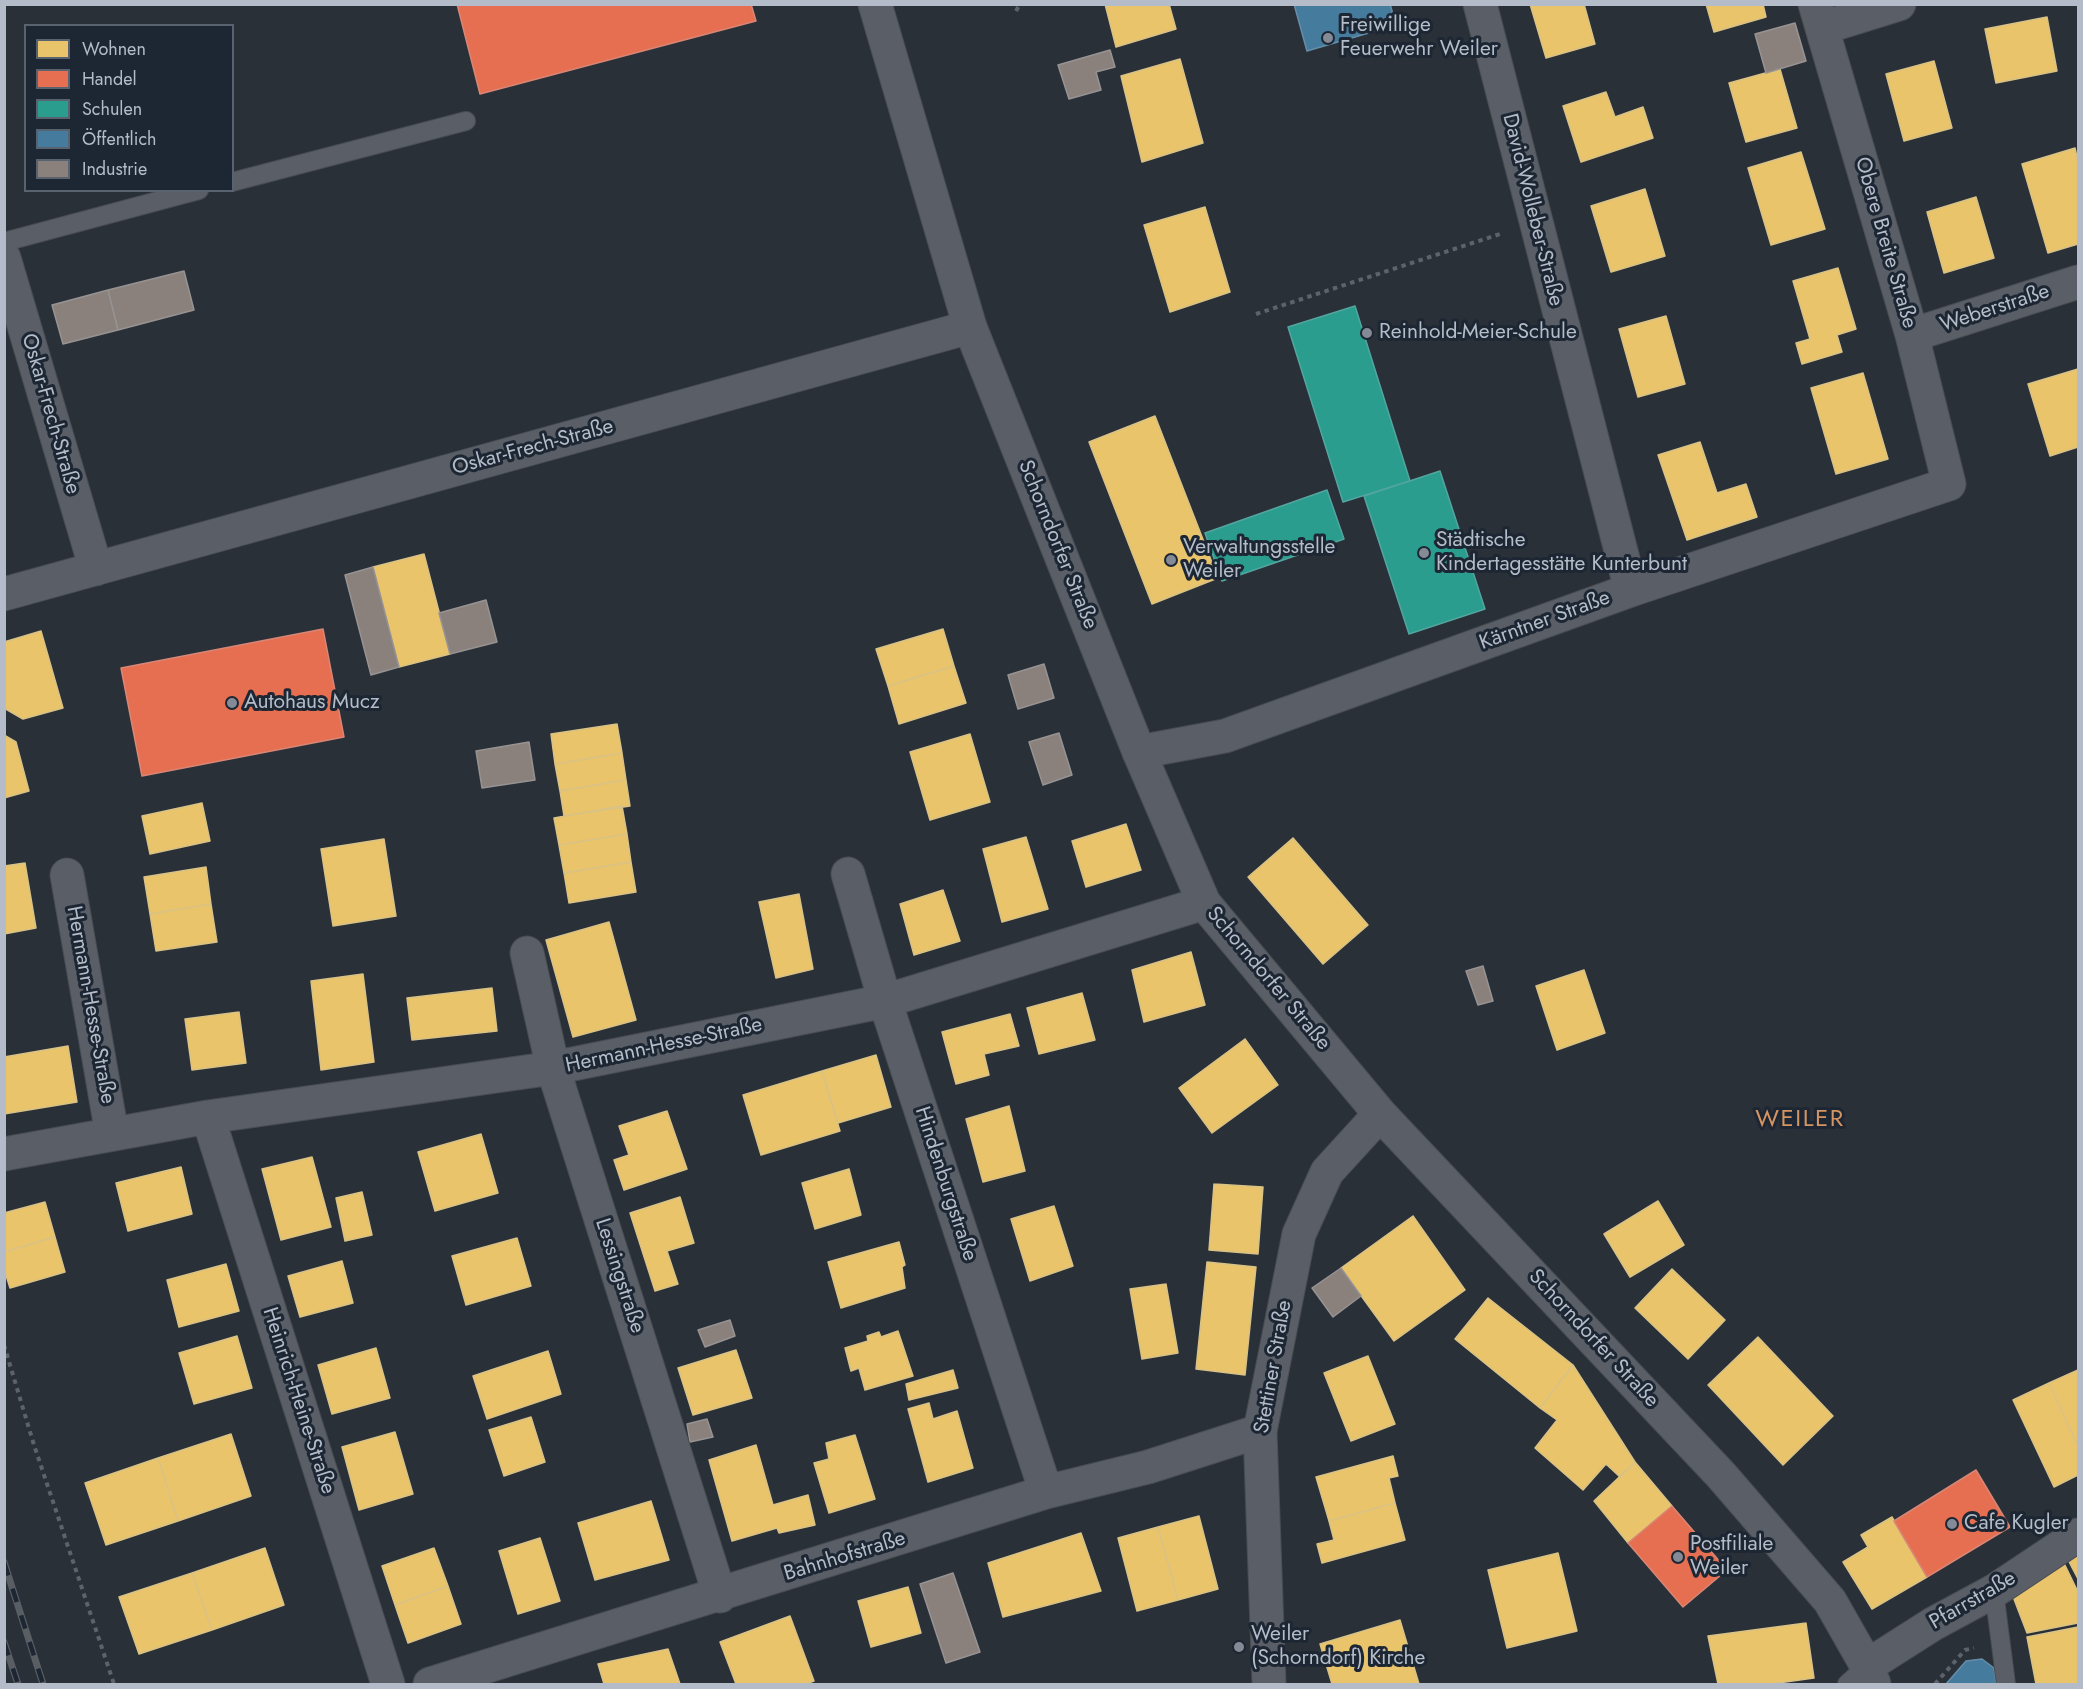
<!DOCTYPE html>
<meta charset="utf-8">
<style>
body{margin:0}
#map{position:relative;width:2083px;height:1689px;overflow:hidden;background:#2a3038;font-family:Jost,sans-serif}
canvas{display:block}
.frame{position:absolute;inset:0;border:6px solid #b4bcc9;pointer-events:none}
.legend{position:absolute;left:24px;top:24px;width:210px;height:168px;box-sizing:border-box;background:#1d2633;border:2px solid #59626f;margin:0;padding:8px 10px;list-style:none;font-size:18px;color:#b4bcc9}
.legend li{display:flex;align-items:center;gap:12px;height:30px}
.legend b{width:30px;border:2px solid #59626f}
</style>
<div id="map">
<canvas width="2083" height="1689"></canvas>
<div class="frame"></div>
<ul class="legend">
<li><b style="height:16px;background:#e9c46a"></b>Wohnen</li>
<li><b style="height:16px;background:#e76f51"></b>Handel</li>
<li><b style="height:16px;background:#2a9d8f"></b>Schulen</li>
<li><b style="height:16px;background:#457b9d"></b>Öffentlich</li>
<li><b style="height:16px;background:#8a817c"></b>Industrie</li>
</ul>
</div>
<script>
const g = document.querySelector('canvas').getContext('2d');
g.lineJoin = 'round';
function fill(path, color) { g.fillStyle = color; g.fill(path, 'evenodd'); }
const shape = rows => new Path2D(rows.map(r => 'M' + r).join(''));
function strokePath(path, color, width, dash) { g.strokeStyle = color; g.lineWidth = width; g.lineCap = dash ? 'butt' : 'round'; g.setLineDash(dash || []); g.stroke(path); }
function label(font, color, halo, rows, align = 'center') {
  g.font = font + ' Jost,sans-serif'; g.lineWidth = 6; g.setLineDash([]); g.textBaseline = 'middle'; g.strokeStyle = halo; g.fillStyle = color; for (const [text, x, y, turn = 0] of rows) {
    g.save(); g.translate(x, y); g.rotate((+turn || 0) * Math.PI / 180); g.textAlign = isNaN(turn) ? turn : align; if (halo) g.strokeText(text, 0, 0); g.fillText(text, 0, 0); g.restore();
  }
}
const homes = shape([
 [1105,4,1169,4,1176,29,1116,47,1105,4],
 [1530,4,1584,4,1595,44,1546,58,1530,4],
 [1706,4,1763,4,1766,17,1714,32,1706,4],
 [2047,17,2057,71,1996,83,1985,29,2047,17],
 [1180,59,1203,143,1142,162,1121,76,1180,59],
 [1934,61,1952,128,1904,141,1886,74,1934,61],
 [1780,69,1797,128,1746,142,1729,83,1780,69],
 [1606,92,1615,117,1643,107,1653,138,1581,162,1563,106,1606,92],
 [2075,148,2078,162,2078,244,2048,253,2022,164,2075,148],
 [1801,152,1825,229,1771,245,1748,168,1801,152],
 [1645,189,1665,256,1611,272,1591,206,1645,189],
 [1976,197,1994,258,1944,273,1927,212,1976,197],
 [1205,207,1230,292,1170,312,1144,225,1205,207],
 [1838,268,1856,329,1837,335,1842,352,1802,364,1796,343,1810,339,1793,281,1838,268],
 [1666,316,1685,384,1638,397,1619,329,1666,316],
 [2078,369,2078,447,2050,456,2028,384,2078,369],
 [1863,373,1888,459,1836,474,1811,388,1863,373],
 [1155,416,1218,578,1152,604,1089,442,1155,416],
 [1700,442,1717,493,1746,484,1757,517,1687,540,1658,455,1700,442],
 [424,554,450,654,399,667,373,567,424,554],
 [943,629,954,666,888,686,876,649,943,629],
 [41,631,63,708,23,719,4,708,4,642,41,631],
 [954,666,966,703,899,724,888,686,954,666],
 [617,724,622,753,555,764,551,734,617,724],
 [970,734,990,802,930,820,910,752,970,734],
 [4,735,16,742,29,791,4,798,4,735],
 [622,753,626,780,560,791,555,764,622,753],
 [626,780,630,806,564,816,560,791,626,780],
 [202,803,210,841,150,854,142,816,202,803],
 [622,806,627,834,559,845,554,818,622,806],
 [1126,824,1141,870,1086,887,1072,841,1126,824],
 [627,834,631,862,564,873,559,845,627,834],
 [1026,837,1048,909,1002,922,983,849,1026,837],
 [1293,838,1368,925,1323,964,1248,877,1293,838],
 [384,839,396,916,333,926,321,849,384,839],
 [631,862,636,892,569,903,564,873,631,862],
 [25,863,36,928,4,934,4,866,25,863],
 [206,867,211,904,150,914,144,877,206,867],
 [943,890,960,941,914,955,900,904,943,890],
 [799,894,813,969,776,978,759,902,799,894],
 [211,904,217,942,156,951,150,914,211,904],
 [609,922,636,1020,573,1037,546,940,609,922],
 [1191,952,1205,1005,1144,1022,1132,970,1191,952],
 [1584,970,1605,1033,1557,1050,1536,986,1584,970],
 [363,974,374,1062,321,1070,311,981,363,974],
 [492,988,497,1031,412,1040,407,998,492,988],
 [1082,993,1095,1040,1039,1054,1027,1008,1082,993],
 [239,1012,246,1063,192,1070,185,1019,239,1012],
 [1010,1014,1019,1046,984,1054,989,1075,956,1084,942,1032,1010,1014],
 [1245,1039,1278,1085,1212,1133,1179,1088,1245,1039],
 [68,1046,77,1102,4,1114,4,1057,68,1046],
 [876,1055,891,1107,838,1123,822,1071,876,1055],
 [822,1071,840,1131,761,1155,743,1095,822,1071],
 [1009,1106,1025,1171,983,1182,966,1119,1009,1106],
 [667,1111,687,1169,624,1190,614,1160,629,1155,619,1126,667,1111],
 [481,1134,498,1193,435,1211,418,1152,481,1134],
 [312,1157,331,1227,281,1240,262,1169,312,1157],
 [181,1167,192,1214,128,1231,116,1183,181,1167],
 [849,1169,861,1215,815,1229,802,1183,849,1169],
 [1214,1184,1263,1187,1258,1254,1209,1250,1214,1184],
 [362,1192,372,1235,345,1241,336,1198,362,1192],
 [680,1197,694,1243,667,1251,678,1284,655,1291,630,1213,680,1197],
 [1658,1201,1684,1245,1630,1277,1604,1234,1658,1201],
 [45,1202,55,1237,4,1252,4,1213,45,1202],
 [1054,1206,1073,1266,1030,1281,1011,1219,1054,1206],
 [1413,1216,1465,1290,1394,1341,1341,1268,1413,1216],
 [55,1237,65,1272,10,1288,4,1269,4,1252,55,1237],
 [517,1238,531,1286,466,1305,452,1256,517,1238],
 [899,1242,905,1265,902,1267,905,1288,841,1308,828,1262,899,1242],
 [342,1261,353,1303,300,1317,288,1276,342,1261],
 [1207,1262,1256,1267,1245,1375,1196,1369,1207,1262],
 [226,1264,239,1311,179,1327,167,1280,226,1264],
 [1672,1269,1725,1320,1688,1359,1635,1308,1672,1269],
 [1166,1284,1178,1353,1142,1359,1130,1289,1166,1284],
 [1488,1298,1573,1365,1540,1408,1455,1339,1488,1298],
 [898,1331,913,1376,865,1390,859,1368,851,1371,845,1348,868,1341,867,1336,879,1332,881,1337,898,1331],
 [237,1336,252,1388,194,1404,179,1353,237,1336],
 [1758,1337,1833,1416,1783,1465,1708,1385,1758,1337],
 [376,1348,390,1398,332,1414,318,1365,376,1348],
 [736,1350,752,1398,693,1415,678,1368,736,1350],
 [548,1351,561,1394,487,1419,473,1376,548,1351],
 [1368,1356,1395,1424,1351,1441,1324,1373,1368,1356],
 [1573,1365,1635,1462,1620,1477,1606,1464,1583,1490,1535,1448,1557,1420,1540,1408,1573,1365],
 [953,1370,958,1388,909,1400,906,1384,953,1370],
 [2078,1370,2078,1446,2049,1383,2078,1370],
 [2049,1383,2078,1446,2078,1475,2054,1487,2013,1400,2049,1383],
 [929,1403,933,1419,957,1411,973,1468,928,1482,908,1409,929,1403],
 [531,1417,545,1462,504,1476,489,1430,531,1417],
 [395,1432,413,1494,359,1510,342,1447,395,1432],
 [231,1434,251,1496,178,1521,158,1458,231,1434],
 [855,1435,875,1499,829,1513,814,1463,829,1459,826,1443,855,1435],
 [756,1445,773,1505,808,1495,815,1525,779,1533,777,1528,732,1541,709,1460,756,1445],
 [1393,1456,1398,1476,1389,1478,1395,1503,1329,1521,1316,1477,1393,1456],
 [158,1458,178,1521,106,1545,85,1483,158,1458],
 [1635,1462,1672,1506,1628,1543,1594,1501,1635,1462],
 [651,1501,669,1560,595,1580,578,1523,651,1501],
 [1395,1503,1405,1540,1322,1563,1317,1544,1334,1540,1329,1521,1395,1503],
 [1199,1516,1218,1589,1178,1600,1158,1527,1199,1516],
 [1892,1517,1927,1577,1872,1609,1843,1562,1868,1547,1861,1535,1892,1517],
 [1158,1527,1178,1600,1137,1611,1118,1538,1158,1527],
 [1081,1533,1101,1591,1003,1617,988,1563,1081,1533],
 [540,1538,560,1601,518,1614,499,1551,540,1538],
 [265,1548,284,1605,212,1630,192,1573,265,1548],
 [434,1548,448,1586,395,1605,382,1566,434,1548],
 [2078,1548,2078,1579,2066,1556,2078,1548],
 [1558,1553,1577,1631,1507,1648,1488,1570,1558,1553],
 [2063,1561,2078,1592,2078,1623,2027,1633,2012,1594,2063,1561],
 [192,1573,212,1630,139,1654,119,1597,192,1573],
 [448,1586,461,1624,408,1643,395,1605,448,1586],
 [908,1587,921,1633,871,1647,858,1601,908,1587],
 [790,1616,814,1681,806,1684,736,1684,720,1642,790,1616],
 [1400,1620,1419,1684,1332,1684,1320,1644,1400,1620],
 [1806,1623,1814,1678,1771,1684,1718,1684,1708,1636,1806,1623],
 [2078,1627,2078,1684,2036,1684,2027,1637,2078,1627],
 [668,1649,680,1684,604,1684,598,1664,668,1649]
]);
fill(homes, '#e9c46a');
strokePath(homes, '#d9c286', 1.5);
const shops = shape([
 [457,4,751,4,756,21,480,94,457,4],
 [323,629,344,737,142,776,121,668,323,629],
 [1976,1470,2010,1527,1927,1577,1894,1521,1976,1470],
 [1672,1506,1727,1570,1683,1607,1628,1543,1672,1506]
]);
fill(shops, '#e76f51');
strokePath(shops, '#d88675', 1.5);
const schools = shape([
 [1355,306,1410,481,1343,502,1288,327,1355,306],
 [1440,471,1485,609,1409,634,1364,496,1440,471],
 [1327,490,1344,539,1222,581,1205,533,1327,490]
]);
fill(schools, '#2a9d8f');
strokePath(schools, '#53a6a0', 1.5);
const public = shape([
 [1294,4,1390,4,1396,25,1307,51,1294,4],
 [1982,1659,1994,1668,1996,1684,1946,1684,1966,1661,1982,1659]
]);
fill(public, '#457b9d');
strokePath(public, '#668eaa', 1.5);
const industry = shape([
 [1795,23,1806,61,1766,73,1755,34,1795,23],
 [1110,50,1115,67,1096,72,1101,90,1069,99,1058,65,1110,50],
 [184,271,194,310,118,330,108,290,184,271],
 [108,290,118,330,63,344,52,305,108,290],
 [373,567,399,667,371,675,345,575,373,567],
 [486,600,497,642,450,654,439,613,486,600],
 [1044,664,1054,698,1018,709,1008,675,1044,664],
 [1059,733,1072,775,1043,785,1029,742,1059,733],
 [529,742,535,780,482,788,476,751,529,742],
 [1483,966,1493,1001,1478,1005,1466,971,1483,966],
 [1341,1268,1361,1296,1333,1317,1312,1288,1341,1268],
 [730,1320,735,1336,705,1347,698,1330,730,1320],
 [707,1419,713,1437,690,1442,687,1424,707,1419],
 [953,1573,980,1652,946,1663,920,1584,953,1573]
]);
fill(industry, '#8a817c');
strokePath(industry, '#979393', 1.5);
const service = shape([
 [232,182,466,121],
 [4,242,199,190],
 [1994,1591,2006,1684],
 [1847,1684,1867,1666]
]);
const minor = shape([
 [1480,4,1631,590],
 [1822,28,1899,4],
 [4,258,96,569],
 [1912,335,2078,282],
 [4,594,970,327],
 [1139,752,1225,736,1631,590,1949,484,1912,335,1815,4],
 [848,874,885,1001,1046,1492],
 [67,875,112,1134],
 [527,953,553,1068,720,1596],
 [208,1117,388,1684],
 [4,1154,208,1117,553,1068,885,1001,1204,903],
 [1867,1666,1933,1624,1994,1591,2078,1535],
 [430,1684,1046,1492,1148,1467,1260,1431]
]);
const tertiary = shape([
 [875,4,970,327,1139,752,1204,903,1380,1114,1721,1475,1830,1601,1867,1666,1874,1684],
 [1269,1684,1260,1431,1299,1234,1327,1172,1380,1114]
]);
strokePath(service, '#484c53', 20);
strokePath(minor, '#484c53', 35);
strokePath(tertiary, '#484c53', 35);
strokePath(shape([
 [1016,11,1020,4],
 [1256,314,1503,233],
 [4,1345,34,1445,114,1684],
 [1935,1684,1965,1650,1974,1648]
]), '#5d636a', 4, [4.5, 4.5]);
strokePath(service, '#5a5e66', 18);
strokePath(minor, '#5a5e66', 33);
strokePath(tertiary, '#5a5e66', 33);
const rail = shape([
 [4,1562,43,1684],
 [4,1642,18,1684]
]);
strokePath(rail, '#595d64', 7);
strokePath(rail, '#1d2633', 4.5, [14]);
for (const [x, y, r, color] of [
 [1328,38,6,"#848b96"],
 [1367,333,6,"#848b96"],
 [1424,553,6,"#848b96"],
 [1171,560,6,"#848b96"],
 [232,703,6,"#848b96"],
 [1952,1524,6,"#848b96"],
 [1678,1557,6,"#848b96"],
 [1239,1647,6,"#848b96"]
]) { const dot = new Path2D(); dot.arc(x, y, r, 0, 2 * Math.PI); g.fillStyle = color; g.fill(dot); strokePath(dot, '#1d2633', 2); }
label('21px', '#b4bcc9', '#1d2633', [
 ["Freiwillige",1340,26],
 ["Feuerwehr Weiler",1340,50],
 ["Reinhold-Meier-Schule",1379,333],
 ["Städtische",1436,541],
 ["Kindertagesstätte Kunterbunt",1436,565],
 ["Verwaltungsstelle",1183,548],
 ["Weiler",1183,572],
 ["Autohaus Mucz",244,703],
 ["Cafe Kugler",1964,1524],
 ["Postfiliale",1690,1545],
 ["Weiler",1690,1569],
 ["Weiler",1251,1635],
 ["(Schorndorf) Kirche",1251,1659]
], 'left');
label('21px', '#b4bcc9', '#1d2633', [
 ["David-Wolleber-Straße",1532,210,76],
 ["Obere Breite Straße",1885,243,74],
 ["Weberstraße",1995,309,-18],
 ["Oskar-Frech-Straße",50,414,74],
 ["Oskar-Frech-Straße",533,448,-15],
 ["Schorndorfer Straße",1057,545,68],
 ["Kärntner Straße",1545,621,-20],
 ["Schorndorfer Straße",1268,979,50],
 ["Hermann-Hesse-Straße",90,1005,80],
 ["Hermann-Hesse-Straße",664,1046,-12],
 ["Hindenburgstraße",945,1184,72],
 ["Lessingstraße",619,1276,72],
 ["Schorndorfer Straße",1593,1339,47],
 ["Stettiner Straße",1274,1367,-80],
 ["Heinrich-Heine-Straße",298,1401,72],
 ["Bahnhofstraße",845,1557,-17],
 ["Pfarrstraße",1973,1601,-30]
]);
g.letterSpacing = '1.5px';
label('24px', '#d59563', '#1d2633', [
 ["WEILER",1800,1120]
]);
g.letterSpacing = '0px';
</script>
